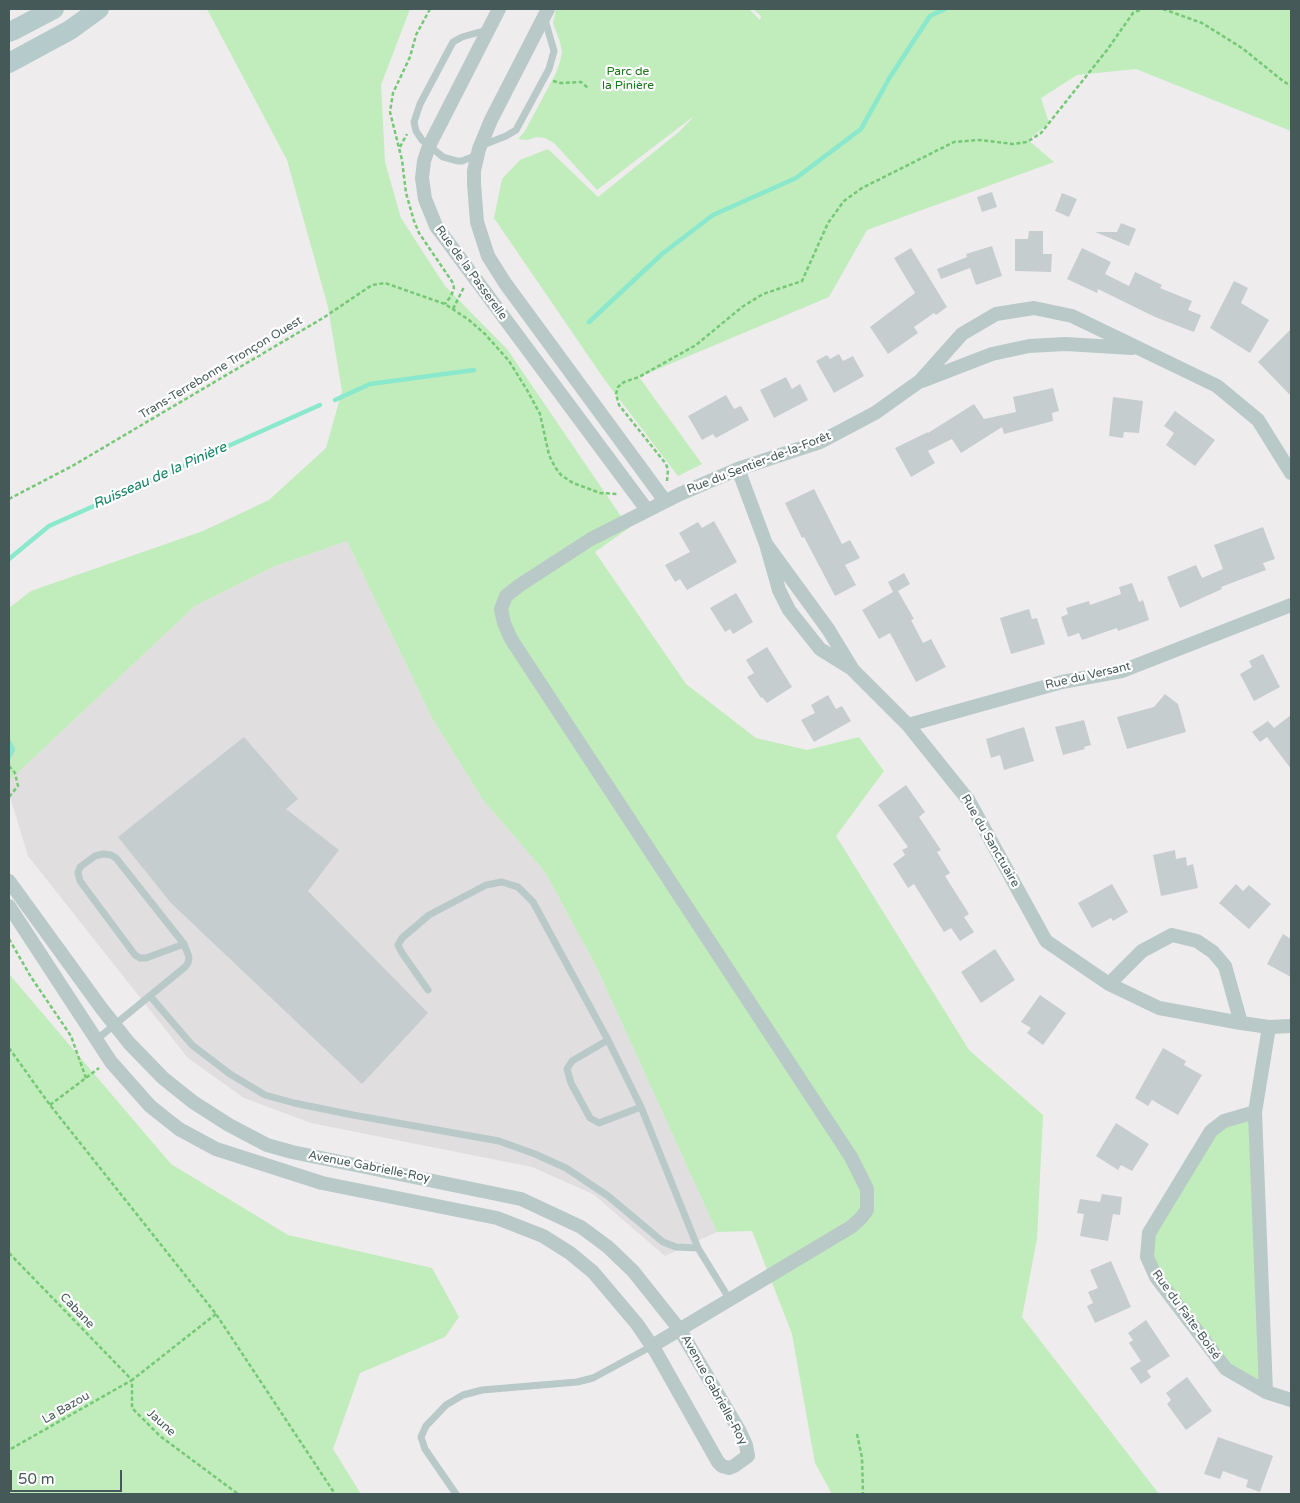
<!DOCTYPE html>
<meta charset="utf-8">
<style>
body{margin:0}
#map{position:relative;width:1300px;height:1503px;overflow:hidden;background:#efecee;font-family:"Varela Round",sans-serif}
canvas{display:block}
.frame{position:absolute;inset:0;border:10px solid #455958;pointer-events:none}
.scale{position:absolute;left:10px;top:1470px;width:112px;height:22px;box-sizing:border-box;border:2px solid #455958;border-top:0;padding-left:6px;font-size:15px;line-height:18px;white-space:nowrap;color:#455958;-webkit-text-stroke:4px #fff;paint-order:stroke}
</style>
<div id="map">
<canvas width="1300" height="1503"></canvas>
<div class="frame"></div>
<div class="scale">50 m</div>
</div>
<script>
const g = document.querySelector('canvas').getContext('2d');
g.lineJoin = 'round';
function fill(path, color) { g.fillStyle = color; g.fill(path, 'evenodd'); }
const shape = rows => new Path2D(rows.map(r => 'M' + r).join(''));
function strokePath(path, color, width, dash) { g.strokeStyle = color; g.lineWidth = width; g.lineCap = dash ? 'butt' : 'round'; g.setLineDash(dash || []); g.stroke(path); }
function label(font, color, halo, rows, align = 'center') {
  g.font = font + ' "Varela Round",sans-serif'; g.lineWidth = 4.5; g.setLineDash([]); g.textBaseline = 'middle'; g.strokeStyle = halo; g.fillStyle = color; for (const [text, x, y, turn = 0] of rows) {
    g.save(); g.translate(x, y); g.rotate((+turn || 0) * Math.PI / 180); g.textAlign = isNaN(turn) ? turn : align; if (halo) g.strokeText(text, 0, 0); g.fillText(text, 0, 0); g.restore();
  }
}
fill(shape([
 [347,541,432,718,483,800,545,872,597,968,717,1232,665,1256,593,1194,532,1167,311,1123,244,1098,188,1058,28,856,9,793,9,781,195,606,273,567]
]), '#e0dedf');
fill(shape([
 [207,9,410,9,381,85,385,162,401,218,445,286,507,349,629,528,595,552,686,684,756,738,807,750,859,737,884,771,836,836,969,1050,1043,1115,1037,1239,1022,1317,1159,1494,832,1494,815,1463,792,1334,752,1231,717,1232,597,968,545,872,483,800,432,718,347,541,273,567,195,606,9,781,9,608,31,591,203,531,269,500,326,448,342,391,328,307,287,160],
 [556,9,749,9,760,20,761,16,753,9,1291,9,1291,131,1136,69,1077,75,1041,98,1049,123,1028,140,1054,162,867,230,829,297,639,377,702,464,678,476,604,379,494,218,502,179,520,160,548,149,598,197,680,131,694,116,597,190,554,143,545,138,537,137,527,140,518,139,525,131,556,73,560,62,562,52,560,42,553,23],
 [9,974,171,1164,288,1235,432,1268,459,1317,445,1337,360,1373,333,1449,361,1494,9,1494],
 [1255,1112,1266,1392,1226,1369,1156,1277,1149,1233,1211,1131]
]), '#c1ecbb');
strokePath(shape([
 [589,322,662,254,713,215,796,178,861,129,890,77,930,16,945,9],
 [335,400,370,384,474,370],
 [9,559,49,526,320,405],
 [9,742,13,749,9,757]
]), '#8ae8cc', 4.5);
fill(shape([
 [992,192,997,207,982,212,977,197],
 [1062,193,1077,199,1069,217,1055,211],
 [1121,223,1136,229,1129,246,1095,232,1117,232],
 [1029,231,1043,231,1043,254,1052,254,1051,272,1015,271,1015,239,1028,239],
 [992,246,1002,276,976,285,970,268,941,279,937,269,967,257,966,254],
 [911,248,947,307,936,315,934,313,914,327,918,333,888,354,870,327,915,293,894,258],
 [1082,248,1111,262,1105,274,1129,286,1135,272,1162,285,1160,288,1192,301,1188,310,1201,315,1194,332,1155,317,1098,289,1097,293,1067,279],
 [1234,281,1248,288,1241,303,1269,320,1250,353,1210,328],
 [1291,329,1291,396,1258,362],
 [839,354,843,361,853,356,864,376,834,393,816,361,827,355,830,359],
 [786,377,792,389,800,384,808,400,774,418,760,390],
 [1053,388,1059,411,1052,413,1053,421,1004,434,1002,427,961,453,952,439,928,451,935,463,911,477,895,448,928,432,928,433,974,404,984,419,1016,412,1013,397],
 [726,395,734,409,741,406,749,420,716,438,713,434,702,440,688,416],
 [1113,397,1143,401,1139,433,1124,432,1123,438,1109,436],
 [1175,411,1215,440,1195,466,1166,445,1174,433,1164,426],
 [814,489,842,544,850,540,860,558,845,565,856,585,835,596,804,537,802,538,785,503],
 [714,521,737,562,687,590,680,579,675,582,665,565,690,552,679,533,698,522,702,528],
 [1263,527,1275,559,1263,563,1266,570,1221,587,1222,589,1180,608,1167,577,1196,565,1202,578,1223,569,1214,545],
 [904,573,910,584,898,591,914,619,911,620,923,643,931,639,946,667,916,682,890,633,879,639,862,610,893,592,888,582],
 [1132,583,1139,602,1143,600,1149,620,1118,631,1117,628,1082,640,1079,633,1068,637,1061,617,1068,614,1066,608,1089,601,1090,605,1121,594,1119,587],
 [736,593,753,622,733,634,730,629,725,632,710,608],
 [1029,609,1032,619,1037,618,1045,644,1011,654,1000,618],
 [767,647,792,687,767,703,762,697,761,698,747,677,754,673,746,660],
 [1263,654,1280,687,1254,701,1240,674,1252,667,1249,661],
 [1165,694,1178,704,1186,732,1127,749,1117,717,1154,707],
 [828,695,836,709,842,706,851,721,814,742,801,720,815,713,811,705],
 [1291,715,1291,769,1267,737,1260,742,1252,732,1268,721,1274,728],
 [1084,720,1091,745,1084,747,1085,749,1063,755,1055,727],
 [1024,727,1034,761,1004,770,1000,755,991,758,986,739],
 [244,737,298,799,286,809,339,850,308,891,428,1013,362,1084,171,903,118,837],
 [906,785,925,812,919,817,941,850,937,852,950,873,945,876,969,914,964,917,974,932,960,941,951,928,944,932,914,884,908,888,893,864,905,855,902,850,908,847,878,805],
 [1175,850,1176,859,1186,857,1187,866,1193,864,1198,888,1161,896,1153,855],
 [1112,884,1128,912,1113,921,1111,918,1092,928,1078,903],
 [1236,884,1243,891,1249,885,1271,904,1249,929,1219,903],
 [1283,934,1291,939,1291,977,1267,964],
 [995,949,1015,980,981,1003,961,972],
 [1040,995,1066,1013,1043,1045,1027,1033,1031,1028,1021,1022],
 [1163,1048,1186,1061,1184,1065,1202,1075,1178,1115,1152,1100,1148,1106,1135,1098],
 [1116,1123,1149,1144,1132,1171,1121,1165,1118,1170,1096,1156],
 [1102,1194,1122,1197,1120,1215,1113,1214,1108,1241,1080,1236,1084,1214,1077,1213,1080,1199,1100,1202],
 [1111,1261,1131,1307,1095,1323,1087,1306,1093,1303,1088,1292,1098,1288,1090,1270],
 [1146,1320,1170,1356,1147,1371,1151,1377,1141,1384,1130,1368,1141,1361,1129,1343,1133,1340,1128,1333],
 [1187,1377,1212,1411,1186,1430,1167,1404,1171,1400,1166,1393],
 [1218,1437,1273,1456,1260,1492,1246,1487,1248,1480,1223,1471,1220,1479,1204,1474]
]), '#c6cdce');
strokePath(shape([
 [430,9,416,35,410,57,393,93,390,112,402,160,406,193,414,221,419,233,453,283,454,288,451,296,445,304],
 [1163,9,1202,23,1242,48,1283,81,1291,86],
 [553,81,561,83,581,82,588,88],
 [400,147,407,134],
 [453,309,464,287],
 [667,481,668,470,666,464,619,405,616,394,618,387,624,382,639,377,696,345,742,307,763,294,802,281,828,223,844,201,862,188,954,142,979,140,1013,144,1027,142,1041,133,1107,50,1133,13,1142,9],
 [9,499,74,465,123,436,323,318,372,285,385,283,445,304,469,320,485,334,509,361,527,390,540,414,549,455,555,467,561,475,573,483,600,493,617,494],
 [9,766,15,773,18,786,9,797],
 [9,939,31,977,71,1036,86,1078],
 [9,1048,50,1105,216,1314,335,1494],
 [50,1105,99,1068],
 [9,1253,132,1380,9,1450],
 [216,1314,132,1380,132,1408,160,1436,238,1494],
 [857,1434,862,1458,863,1494]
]), '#75c875', 2.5, [4, 2.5]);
strokePath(shape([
 [483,145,506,136,516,130,549,69,554,51,545,20],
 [476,153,472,157,462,161,457,161,443,157,422,140,416,131,414,122,420,104,453,42,462,37,487,30],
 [150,996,192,1045,230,1074,265,1095,294,1103,353,1115,499,1141,535,1154,566,1168,608,1196,663,1242,676,1247,698,1248,641,1107,608,1040,533,902,518,887,502,882,486,885,429,915,402,938,398,945,402,953,428,990],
 [96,1040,185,967,188,963,189,957,184,944,116,858,111,855,103,854,95,856,80,867,78,873,80,881,135,955,140,958,146,958,184,944],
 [608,1040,572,1061,567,1069,571,1083,590,1118,599,1123,641,1107],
 [698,1248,730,1300],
 [456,1494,425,1449,421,1437,426,1426,446,1405,463,1395,482,1390,577,1382,593,1378,652,1346]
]), '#b8c9c8', 7);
strokePath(shape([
 [499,9,429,146,424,161,422,178,425,199,436,226,647,510],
 [548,9,491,120,479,149,474,171,474,184,477,222,488,256,505,283,665,501],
 [922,381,992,354,1029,346,1065,344,1132,348],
 [738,469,766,544,779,590,789,610,820,649,849,667],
 [766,544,828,629,853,670,908,725,969,801,1046,941,1109,984,1159,1008,1241,1023,1269,1027,1291,1026],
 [908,725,1062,682,1122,671,1291,605],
 [9,881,102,1009,129,1043,163,1078,193,1102,229,1125,267,1145,292,1152,521,1199,581,1227,608,1247,633,1271,680,1330,739,1430,746,1445,748,1456,734,1466,729,1468,722,1466,718,1462,656,1352,637,1324,593,1272,570,1253,543,1236,497,1218,322,1183,216,1149,179,1129,150,1106,111,1062,9,906],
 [1109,984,1142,951,1172,935,1197,941,1213,952,1225,966,1241,1023],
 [1269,1027,1255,1112,1266,1392,1291,1400],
 [1255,1112,1224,1121,1211,1131,1149,1233,1147,1257,1156,1277,1226,1369,1266,1392],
 [652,1346,851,1227,861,1218,867,1210,867,1189,851,1157,511,639,504,623,501,609,506,596,520,585,591,539,680,494,738,469,820,442,875,413,920,381,962,334,996,314,1034,308,1072,316,1217,386,1258,420,1291,473]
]), '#b8c9c8', 14);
strokePath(shape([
 [9,32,14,30,54,9],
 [9,63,70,30,99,9]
]), '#b5cbcb', 20);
label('12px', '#1a761a', '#fff', [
 ["Parc de",628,72],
 ["la Pinière",628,86]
]);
label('12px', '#455958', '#fff', [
 ["Rue de la Passerelle",471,273,54],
 ["Trans-Terrebonne Tronçon Ouest",221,368,-31],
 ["Rue du Sentier-de-la-Forêt",759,463,-21],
 ["Rue du Versant",1088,676,-13],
 ["Rue du Sanctuaire",990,841,60],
 ["Avenue Gabrielle-Roy",369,1167,11],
 ["Cabane",77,1311,46],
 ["Rue du Faîte-Boisé",1186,1315,54],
 ["Avenue Gabrielle-Roy",714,1390,61],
 ["La Bazou",66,1408,-30],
 ["Jaune",161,1423,42]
]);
label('italic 14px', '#128362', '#fff', [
 ["Ruisseau de la Pinière",160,476,-24]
]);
</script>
